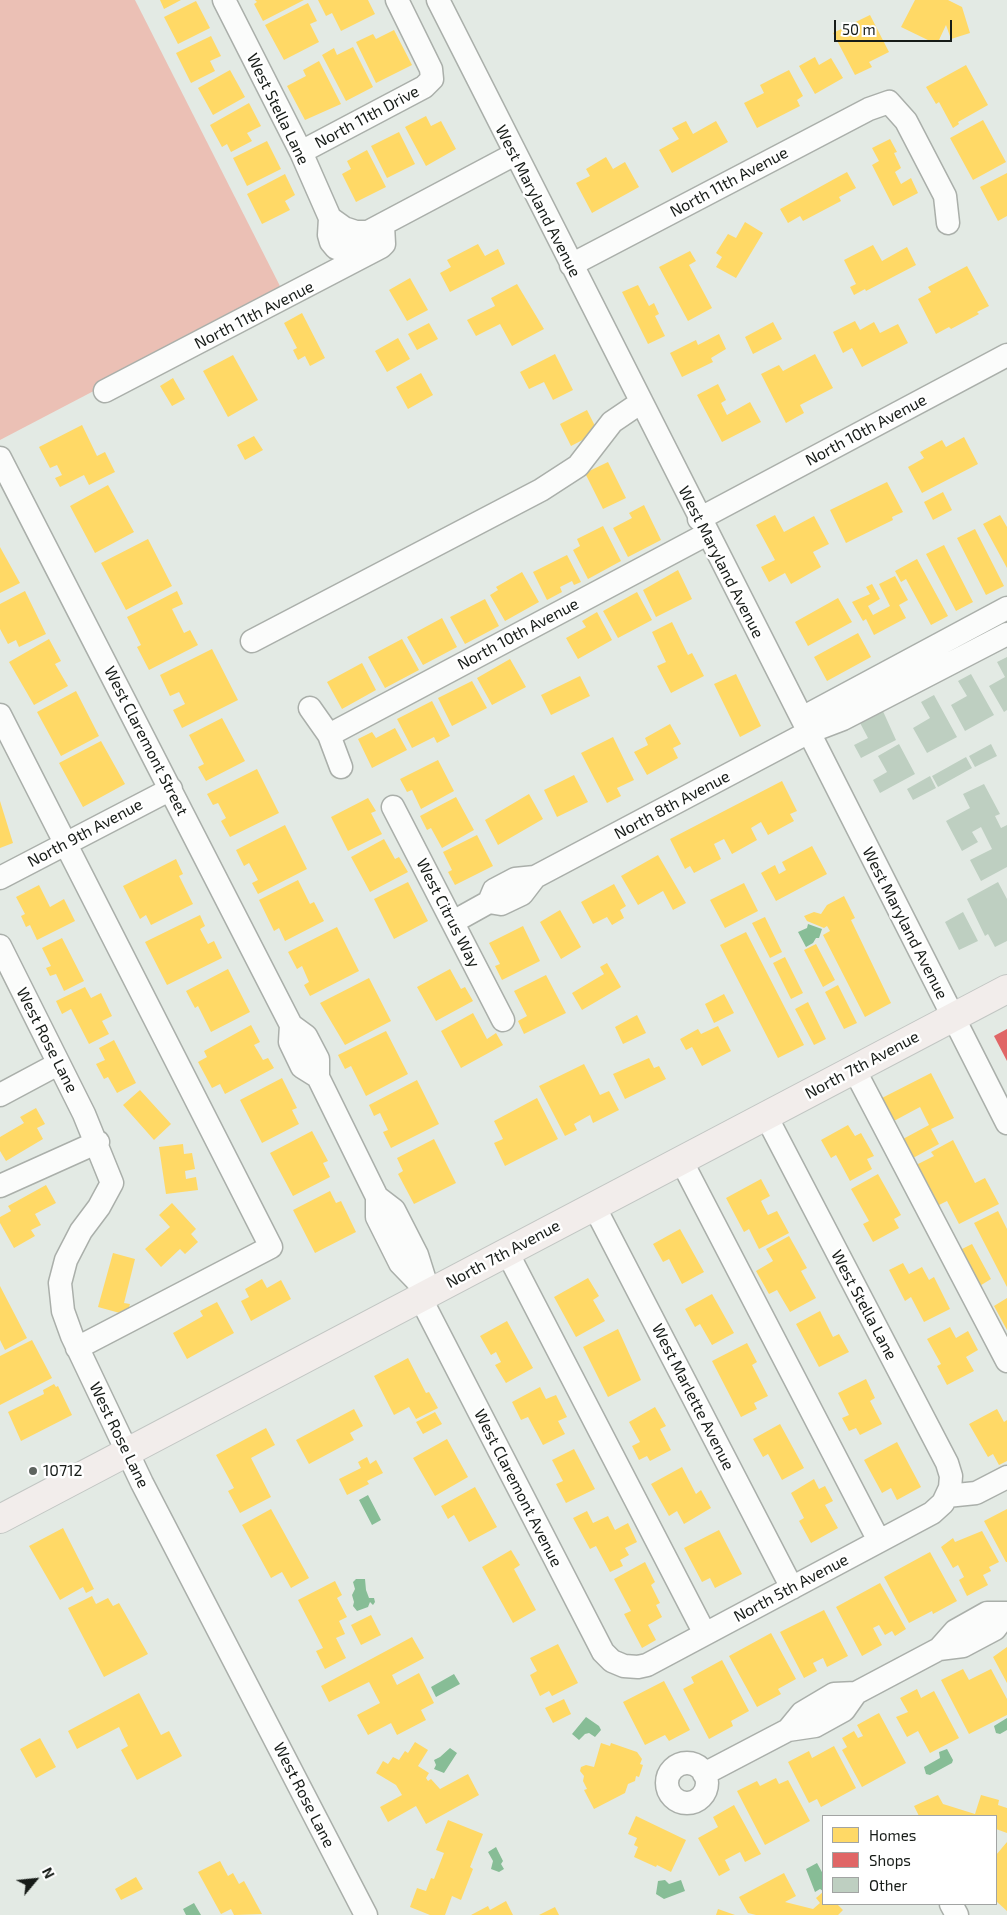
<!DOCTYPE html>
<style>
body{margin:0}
#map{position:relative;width:1007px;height:1915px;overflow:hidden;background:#e3eae4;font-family:"Exo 2",sans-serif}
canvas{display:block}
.legend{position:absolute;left:822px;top:1815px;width:175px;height:90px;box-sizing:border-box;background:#fff;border:1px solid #a2a4a3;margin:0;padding:6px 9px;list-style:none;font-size:15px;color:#171c18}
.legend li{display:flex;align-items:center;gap:10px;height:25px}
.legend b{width:25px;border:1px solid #a2a4a3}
.north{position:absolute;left:10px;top:1855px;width:50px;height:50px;-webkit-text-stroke:4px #fff;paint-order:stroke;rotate:62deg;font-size:14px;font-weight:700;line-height:20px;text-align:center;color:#171c18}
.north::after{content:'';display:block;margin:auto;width:18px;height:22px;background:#171c18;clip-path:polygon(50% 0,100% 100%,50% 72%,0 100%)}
.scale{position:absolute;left:834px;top:20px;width:118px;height:22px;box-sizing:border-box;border:2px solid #171c18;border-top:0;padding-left:6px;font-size:15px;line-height:18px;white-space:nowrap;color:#171c18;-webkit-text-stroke:4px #fff;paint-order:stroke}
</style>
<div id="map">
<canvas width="1007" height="1915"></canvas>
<ul class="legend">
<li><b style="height:14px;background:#ffd966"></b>Homes</li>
<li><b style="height:14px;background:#e06666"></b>Shops</li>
<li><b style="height:14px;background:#becfc1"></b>Other</li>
</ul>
<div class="north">N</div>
<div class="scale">50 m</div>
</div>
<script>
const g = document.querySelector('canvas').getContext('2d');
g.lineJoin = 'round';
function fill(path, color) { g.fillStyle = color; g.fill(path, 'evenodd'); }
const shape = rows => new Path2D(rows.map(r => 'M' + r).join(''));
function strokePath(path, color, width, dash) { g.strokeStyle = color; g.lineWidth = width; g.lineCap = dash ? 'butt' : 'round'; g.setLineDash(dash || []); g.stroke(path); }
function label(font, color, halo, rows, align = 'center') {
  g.font = font + ' "Exo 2",sans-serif'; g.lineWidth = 5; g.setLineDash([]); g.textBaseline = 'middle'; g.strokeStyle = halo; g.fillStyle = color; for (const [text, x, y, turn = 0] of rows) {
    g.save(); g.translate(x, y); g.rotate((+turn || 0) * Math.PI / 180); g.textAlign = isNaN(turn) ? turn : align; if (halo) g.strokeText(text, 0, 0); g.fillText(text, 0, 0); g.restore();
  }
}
fill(shape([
 [0,0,135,0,283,292,0,440]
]), '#ebc0b5');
fill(shape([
 [808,924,822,929,819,938,816,938,813,943,806,947,798,932,807,928],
 [368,1495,381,1520,372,1525,359,1500],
 [365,1579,366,1590,369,1598,374,1598,375,1602,373,1605,370,1602,368,1607,357,1611,353,1606,354,1602,352,1595,355,1589,353,1582,356,1579],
 [454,1674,460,1684,436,1697,431,1687],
 [586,1717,599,1726,601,1730,595,1737,589,1733,585,1734,579,1740,572,1734],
 [1007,1718,1007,1730,1000,1734,996,1733,994,1726],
 [450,1748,457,1753,444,1773,434,1769,436,1765,434,1760,440,1757],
 [947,1749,953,1760,952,1763,930,1775,926,1774,924,1767,940,1758,939,1752],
 [496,1847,503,1861,501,1864,504,1869,499,1872,491,1869,493,1861,488,1852],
 [817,1863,823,1874,823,1891,820,1889,815,1892,806,1869],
 [665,1880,669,1884,681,1880,685,1891,664,1899,656,1894,658,1881],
 [194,1903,201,1915,186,1915,183,1909]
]), '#87bd96');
fill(shape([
 [160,0,181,0,164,9],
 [255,0,304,0,263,21,254,4,257,2],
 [318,0,368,0,375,14,341,31,332,13,326,16],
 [915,0,948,0,962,7,970,33,951,39,946,25,939,40,932,42,901,27],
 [196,1,210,28,178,44,164,17],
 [308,3,317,21,310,24,319,42,284,60,265,25],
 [870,15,889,52,869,62,872,67,855,75,833,33],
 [394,30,412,65,376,83,356,42,373,34,376,39],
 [211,36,221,56,210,61,215,71,191,83,176,53],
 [353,47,373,87,346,101,322,55,334,48,337,55],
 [815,57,819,65,831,58,843,78,815,94,799,66],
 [319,61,341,104,305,120,287,86,306,76,303,70],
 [966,65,988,105,958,122,959,124,953,128,939,102,936,104,926,87],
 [230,70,245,97,213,115,198,88],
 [789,70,803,96,797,100,800,106,757,128,744,103,764,93,760,85],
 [249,103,261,126,247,133,252,141,231,152,227,144,222,147,210,125],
 [426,116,431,126,441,121,456,149,426,166,405,127],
 [983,120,1006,162,973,180,950,138],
 [686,121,693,134,716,121,728,142,672,173,659,150,679,139,672,128],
 [399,132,415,164,387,178,371,146],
 [890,139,897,152,894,153,901,168,895,172,901,184,911,178,918,193,893,206,872,165,879,161,872,148],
 [267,141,281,169,247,186,233,158],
 [367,150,386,187,356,202,342,174,351,169,347,161],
 [606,157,613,169,625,162,639,187,592,213,576,183,590,176,586,169],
 [847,172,856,188,839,197,841,201,803,221,800,216,788,223,780,209],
 [1007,173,1007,216,998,221,980,187],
 [285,174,295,195,285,201,290,210,262,224,247,194],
 [745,222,763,233,736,278,716,267,722,257,716,253,728,234,736,238],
 [478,244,485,256,498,249,505,264,450,292,440,273,451,267,447,260],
 [873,245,882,261,907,247,916,265,866,291,865,289,854,295,850,287,856,284,844,260],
 [690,251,696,261,689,265,712,308,688,321,659,267],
 [967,266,989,306,977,312,979,314,951,329,949,327,936,334,918,299,931,292,928,287],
 [410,278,428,310,407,321,389,290],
 [517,284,544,329,512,346,500,324,476,336,467,320,495,306,491,298],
 [638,285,649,306,654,303,659,314,655,316,665,336,648,344,622,292],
 [302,313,325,358,310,366,305,356,298,360,293,350,297,348,284,323],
 [855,321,860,330,874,322,880,333,898,324,908,343,862,367,852,348,843,353,833,332],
 [773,322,782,339,753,354,745,337],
 [429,323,438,339,417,350,408,334],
 [719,334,726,349,711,358,713,362,682,377,670,353,696,340,698,345],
 [398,338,410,359,387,372,375,351],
 [555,354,573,390,553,400,544,382,529,389,520,372],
 [815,354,833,388,800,405,804,413,786,423,761,374,779,365,783,371],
 [233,355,258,400,228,417,203,371],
 [421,373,433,395,408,409,396,387],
 [173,378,185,399,172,406,160,386],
 [718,384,726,400,721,403,727,415,750,402,761,422,722,442,697,395],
 [587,410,598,432,571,446,560,424],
 [82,425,97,456,105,452,115,472,89,485,84,475,60,487,55,478,62,475,57,465,50,468,39,447],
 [254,436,263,450,245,460,237,445],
 [964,437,978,464,922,493,908,467,924,458,920,452,942,440,946,447],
 [608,462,626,498,603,509,585,473],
 [887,482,903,512,892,517,893,520,846,543,830,510],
 [108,485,134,532,95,553,70,506],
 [943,492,952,510,933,520,924,502],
 [644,505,661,540,628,557,613,528,632,518,629,513],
 [775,515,784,532,814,516,829,544,813,552,821,567,791,584,785,573,769,582,761,567,775,560,756,525],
 [1000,515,1007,527,1007,568,983,524],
 [603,526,621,561,588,579,573,550,580,546,577,539],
 [975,529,1004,586,986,595,957,538],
 [148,539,172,586,126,610,101,563],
 [944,545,973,602,956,611,926,554],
 [0,547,20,583,0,593],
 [567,555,581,582,574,585,572,581,560,587,562,592,547,600,533,572],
 [917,559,948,616,931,625,906,579,901,582,895,571],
 [678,570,692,599,656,617,643,590],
 [522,572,539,602,505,621,490,595,498,590,496,587],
 [895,576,908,600,899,605,906,618,874,635,866,619,863,621,852,602,870,594,866,587,872,584,880,599,868,606,873,615,890,606,879,584],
 [25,591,46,634,19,647,16,640,8,644,0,629,0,604],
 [177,591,183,604,172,609,184,633,190,630,198,645,149,670,137,647,141,645,127,617],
 [637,592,652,620,618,638,603,611],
 [838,598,852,622,808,646,795,622],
 [485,599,499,626,465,644,450,617],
 [597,612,612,640,578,659,566,638,586,627,582,621],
 [442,618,457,647,423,665,407,637],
 [672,622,688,655,692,653,704,676,671,693,657,666,666,662,652,632],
 [858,633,871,657,827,681,814,657],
 [49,639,61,661,55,664,68,686,34,705,9,662],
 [402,639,419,670,385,688,368,657],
 [212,649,238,700,182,728,173,710,185,704,179,692,170,696,160,675],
 [510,659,526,687,492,705,477,678],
 [362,663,376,690,342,709,327,682],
 [736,674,761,726,740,737,714,684],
 [580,676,590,696,551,715,541,695],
 [472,681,487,708,452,726,438,698],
 [76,691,99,736,61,756,37,712],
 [432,701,450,736,437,743,434,737,412,748,397,719],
 [222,718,245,761,206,781,198,767,204,764,189,735],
 [670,724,681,744,673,748,678,758,647,775,634,752,648,745,645,738],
 [395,728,407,750,372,768,358,739,372,732,376,738],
 [613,737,634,780,617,788,621,796,607,803,581,753],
 [101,741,125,784,83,807,59,763],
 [438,760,454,791,421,809,412,790,407,792,400,779],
 [257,769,279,813,230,837,221,821,226,818,218,803,213,805,207,794],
 [574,775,588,802,557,817,544,790],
 [782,781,797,811,790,814,794,821,768,835,761,822,751,828,757,840,732,854,724,839,714,844,721,859,694,873,690,866,685,869,670,839],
 [529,794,543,819,498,845,485,820],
 [456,797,474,830,442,848,431,828,427,830,420,816],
 [368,798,376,811,371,813,382,834,348,851,331,817],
 [0,801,13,843,0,848],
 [285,825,307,869,258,894,252,883,258,880,249,863,244,866,236,850],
 [477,835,493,866,455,885,448,872,452,870,443,852],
 [384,839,395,859,399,857,408,872,370,892,351,857],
 [812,846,827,874,776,901,761,873,775,865,779,874,786,870,782,862],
 [658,855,686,903,673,910,663,891,638,905,621,876],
 [176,859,183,874,179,876,193,904,151,925,146,915,140,919,123,886],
 [298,880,310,904,314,902,324,921,285,941,279,928,274,931,259,900],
 [408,882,428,921,394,939,374,899],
 [744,883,758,911,725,928,710,900],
 [614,884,626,906,620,910,624,918,612,925,607,917,593,924,581,902],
 [39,885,50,907,64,899,75,921,37,940,30,925,26,927,21,916,25,914,16,897],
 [844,896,855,918,851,920,891,1003,865,1017,823,935,830,931,827,926,824,928,807,921,804,916,814,912,821,914,827,905],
 [560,910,581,947,561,959,540,922],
 [200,915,205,926,200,929,208,944,214,941,222,958,167,985,145,942],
 [765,917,782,952,770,958,752,923],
 [523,926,540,961,502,980,495,966,500,964,489,943],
 [337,927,359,971,310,996,304,985,309,982,302,966,297,969,288,952],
 [746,932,804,1045,778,1058,720,945],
 [62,938,84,981,64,991,56,974,50,976,46,968,51,966,42,948],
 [816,944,835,980,823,987,804,950],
 [785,957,803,993,791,999,773,963],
 [607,963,621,987,582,1010,572,993,604,974,600,967],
 [228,969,250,1012,211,1032,198,1006,195,1008,186,991],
 [450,969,461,989,465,987,473,1001,436,1021,417,987],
 [546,975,566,1013,524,1034,518,1021,527,1016,514,991],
 [369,978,391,1021,345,1045,320,1003],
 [838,985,857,1023,844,1029,825,992],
 [85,987,91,998,101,993,112,1016,102,1021,109,1034,89,1044,71,1009,62,1014,56,1001],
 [724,994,734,1013,714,1023,705,1004],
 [808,1002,826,1039,814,1045,795,1009],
 [473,1013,487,1039,496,1033,503,1045,461,1068,441,1031],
 [637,1015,646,1033,623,1044,615,1027],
 [251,1025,260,1042,254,1045,263,1060,268,1058,274,1068,225,1094,220,1084,212,1088,198,1062,207,1057,204,1051],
 [718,1026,731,1051,702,1066,692,1047,686,1050,680,1039,698,1029,701,1034],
 [386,1031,408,1074,366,1096,351,1066,345,1069,338,1055],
 [114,1040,136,1083,117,1093,108,1077,104,1079,96,1064,105,1060,99,1048],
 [649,1058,654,1068,659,1066,666,1079,625,1099,613,1074],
 [584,1064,600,1095,609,1091,619,1110,593,1123,590,1115,574,1124,577,1130,565,1136,539,1086],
 [931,1073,954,1118,931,1129,939,1144,913,1158,903,1139,929,1125,920,1107,892,1122,880,1099],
 [282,1078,297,1108,292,1110,299,1124,262,1143,240,1100],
 [417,1080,439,1124,391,1148,383,1132,388,1130,380,1113,374,1116,369,1105],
 [140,1090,171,1124,154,1140,123,1105],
 [537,1098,558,1139,505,1166,494,1143,503,1139,494,1121],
 [36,1108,45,1124,37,1128,43,1139,6,1161,0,1151,0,1137,24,1123,20,1117],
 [848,1125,855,1136,861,1133,874,1156,867,1159,872,1169,850,1181,836,1155,831,1158,821,1140],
 [312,1131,328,1161,323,1163,330,1177,293,1196,270,1153],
 [434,1139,456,1183,414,1204,398,1174,403,1171,397,1158],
 [953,1140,975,1183,985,1178,999,1204,959,1224,947,1201,935,1207,914,1166,934,1156,931,1152],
 [183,1144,184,1154,192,1153,195,1169,185,1171,186,1179,196,1177,198,1190,166,1194,159,1147],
 [878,1174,901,1215,894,1219,899,1228,873,1242,863,1224,869,1221,851,1189],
 [761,1179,770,1196,761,1201,768,1215,777,1211,789,1233,759,1249,749,1229,744,1232,726,1198],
 [46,1185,56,1203,35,1214,41,1225,31,1230,35,1236,14,1248,0,1223,0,1217,11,1211,8,1206],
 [330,1191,336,1203,341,1201,356,1232,315,1253,293,1210],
 [172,1203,196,1229,191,1234,198,1242,185,1254,180,1249,161,1267,145,1249,170,1227,159,1215],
 [998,1211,1007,1229,1007,1287,974,1223],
 [680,1229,704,1272,682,1284,669,1259,663,1262,653,1244],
 [789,1236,807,1268,801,1271,816,1298,790,1312,777,1290,769,1294,756,1271,773,1261,766,1249],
 [972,1244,991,1279,978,1287,958,1251],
 [113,1253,135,1259,124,1303,130,1304,127,1315,98,1307],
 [903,1263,909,1274,922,1267,929,1280,934,1277,950,1309,924,1322,911,1297,905,1301,889,1270],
 [588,1278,599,1296,593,1300,605,1321,576,1337,554,1297],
 [262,1279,267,1288,281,1280,291,1299,251,1321,241,1301,249,1297,245,1289],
 [0,1286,27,1338,5,1350,0,1340],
 [712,1294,734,1333,712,1345,700,1324,695,1327,685,1309],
 [1007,1298,1007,1330,994,1306],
 [217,1302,234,1333,187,1359,173,1333,203,1316,200,1311],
 [820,1311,833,1337,839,1334,849,1352,819,1367,796,1324],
 [507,1321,533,1368,506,1383,495,1365,501,1362,496,1352,491,1355,480,1336],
 [950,1327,956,1338,968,1331,978,1350,966,1357,974,1371,947,1385,937,1366,941,1364,927,1339],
 [618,1329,641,1380,608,1397,583,1347],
 [32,1340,52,1378,0,1405,0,1356],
 [747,1343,757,1362,752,1365,768,1396,754,1403,757,1409,741,1417,712,1361],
 [408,1358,426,1393,429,1392,438,1408,416,1419,409,1407,394,1415,374,1376],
 [866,1379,875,1398,870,1401,882,1424,860,1435,856,1428,849,1431,842,1418,849,1415,838,1393],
 [54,1384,56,1387,58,1386,72,1415,21,1441,8,1412,44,1394,43,1390],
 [540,1387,546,1399,556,1395,567,1417,558,1421,565,1434,543,1445,528,1417,521,1420,512,1402],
 [655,1407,666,1426,660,1429,671,1450,650,1461,647,1456,639,1460,632,1446,640,1442,629,1422],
 [354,1409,363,1426,350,1433,354,1440,309,1464,296,1440],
 [997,1409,1004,1422,1007,1420,1007,1461,999,1465,993,1454,988,1457,969,1424],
 [435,1412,442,1424,423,1434,416,1422],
 [780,1424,804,1468,782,1480,768,1454,763,1457,753,1439],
 [266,1428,275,1445,251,1458,271,1497,240,1513,228,1491,234,1488,216,1455],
 [447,1439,468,1477,435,1496,413,1458],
 [897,1442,921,1487,897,1500,891,1488,882,1493,864,1460],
 [574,1449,595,1489,566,1503,556,1484,563,1481,552,1460],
 [367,1457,370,1464,376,1460,383,1473,367,1481,369,1484,347,1495,339,1479,361,1468,358,1462],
 [682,1467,696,1494,701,1490,711,1508,684,1524,677,1511,669,1516,651,1484],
 [814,1479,819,1489,825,1486,833,1501,825,1505,838,1528,811,1543,799,1521,804,1518,791,1493],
 [475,1487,497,1527,469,1542,454,1515,448,1519,441,1506],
 [271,1509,309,1578,291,1588,282,1572,271,1578,242,1525],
 [1007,1509,1007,1562,1006,1562,984,1521],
 [587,1511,593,1523,608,1516,615,1530,628,1523,637,1542,625,1548,629,1555,620,1560,623,1566,610,1572,596,1546,590,1549,573,1518],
 [63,1528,94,1589,86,1593,83,1587,60,1600,29,1546],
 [719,1530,742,1574,715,1588,710,1578,702,1582,684,1548],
 [982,1531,999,1562,989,1567,991,1571,983,1575,988,1585,967,1596,959,1580,964,1577,958,1565,953,1568,941,1547,953,1538,955,1542],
 [511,1550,520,1565,514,1569,536,1610,513,1623,482,1567],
 [930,1552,957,1601,933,1614,932,1611,909,1623,884,1577],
 [645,1562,655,1582,651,1585,660,1603,656,1605,662,1617,648,1625,656,1640,642,1648,624,1614,631,1611,614,1579],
 [335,1581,342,1595,337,1598,347,1617,339,1621,345,1634,336,1638,346,1658,325,1669,316,1651,323,1648,298,1600],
 [880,1583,906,1629,895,1636,892,1631,885,1635,879,1625,873,1628,882,1645,862,1656,836,1607],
 [92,1596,96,1604,108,1598,113,1606,119,1603,148,1654,104,1677,68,1608],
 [824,1610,848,1656,827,1667,823,1658,813,1663,817,1671,804,1678,780,1632],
 [371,1615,381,1635,361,1645,351,1625],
 [771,1633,796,1679,778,1689,781,1694,757,1707,729,1656],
 [412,1637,424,1658,392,1675,397,1685,419,1673,434,1703,421,1710,426,1720,397,1735,391,1723,368,1735,357,1715,380,1703,369,1682,329,1702,321,1686],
 [558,1644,578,1683,552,1696,549,1691,540,1696,530,1675,537,1671,530,1658],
 [1007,1647,1007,1683,993,1657],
 [722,1660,749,1711,731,1721,733,1726,709,1739,683,1689,694,1683,691,1677],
 [963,1669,969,1680,991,1669,1007,1699,1007,1715,969,1734,941,1680],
 [664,1681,690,1730,669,1741,665,1735,645,1745,623,1702],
 [917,1689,921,1698,934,1691,959,1738,930,1753,918,1731,907,1737,896,1717,908,1712,900,1698],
 [139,1693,161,1735,169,1731,182,1756,137,1780,121,1750,128,1746,119,1727,77,1749,68,1731],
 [564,1699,571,1714,553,1723,545,1708],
 [879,1713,906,1763,862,1787,842,1750,847,1747,842,1738,854,1731,858,1738,863,1736,857,1725],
 [40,1738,56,1767,36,1778,20,1749],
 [415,1742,428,1750,418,1766,429,1773,426,1778,428,1781,431,1779,440,1789,468,1774,479,1795,426,1824,416,1806,388,1822,380,1807,402,1795,396,1785,376,1773,383,1761,388,1764,393,1757,399,1760,405,1751,408,1753],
 [601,1743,610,1746,611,1743,637,1752,642,1759,640,1764,643,1765,639,1777,636,1776,635,1781,628,1784,625,1793,594,1809,584,1790,587,1789,583,1781,584,1776,580,1771,581,1767,586,1765,594,1767],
 [834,1746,856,1788,821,1807,817,1799,809,1803,788,1762,809,1751,812,1758],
 [776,1778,779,1784,788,1780,810,1821,765,1845,737,1791,757,1781,760,1786],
 [938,1795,943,1804,975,1814,981,1795,999,1800,998,1805,1007,1808,1007,1833,996,1829,996,1816,919,1816,914,1806],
 [734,1805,761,1854,745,1862,740,1852,725,1860,730,1870,719,1876,698,1838,718,1827,713,1817],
 [636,1816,686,1840,671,1872,657,1865,656,1867,634,1857,638,1847,634,1845,637,1838,628,1834],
 [448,1820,483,1834,470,1867,473,1869,461,1900,452,1896,445,1915,430,1915,410,1907,417,1888,426,1891,431,1878,434,1879,444,1853,436,1850],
 [1007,1842,1007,1911,996,1901,996,1855],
 [220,1861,228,1876,233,1873,239,1884,244,1881,262,1914,234,1915,231,1909,221,1914,198,1872],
 [784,1873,796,1896,785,1902,813,1909,820,1903,816,1898,823,1892,823,1904,837,1904,843,1910,838,1915,756,1915,748,1913,739,1897],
 [136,1877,143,1889,121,1900,115,1889],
 [506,1901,513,1915,471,1915,488,1906,490,1910],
 [555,1907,559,1915,539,1915],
 [718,1909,735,1915,716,1915]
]), '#ffd966');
fill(shape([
 [1007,1029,1007,1061,994,1036]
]), '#e06666');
fill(shape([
 [1007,657,1007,710,1004,712,989,686,1005,677,997,662],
 [971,674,994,715,965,731,951,705,967,696,958,681],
 [934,695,957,737,927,753,913,728,930,718,921,702],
 [882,709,896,740,861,758,854,745,868,738,859,721],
 [899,744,915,774,880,793,873,780,887,772,878,756],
 [991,744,997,756,975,767,969,756],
 [966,757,972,768,938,787,932,776],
 [930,776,936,788,913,800,907,789],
 [984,784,1000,814,995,816,1001,828,1007,825,1007,867,981,881,970,860,992,849,981,827,972,832,978,842,962,851,946,821,970,808,963,794],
 [998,882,1007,899,1007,941,995,947,988,934,985,936,967,899],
 [963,912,978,941,959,950,945,922]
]), '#becfc1');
const minor = shape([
 [224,0,301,152,330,218,344,228,356,232,368,232],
 [438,0,1007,1123],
 [301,152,424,87,432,79,431,69,397,0],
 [330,218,329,235,331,242,336,248,345,250,355,246,368,232,515,154],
 [571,265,869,109,889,102,906,121,945,196,948,223],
 [105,391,381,247,384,244,383,225],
 [0,458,291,1025,306,1036,318,1059,318,1077,377,1197,394,1210,417,1255,429,1293],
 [699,519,1007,355],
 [252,641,541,490,578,466,612,422,640,403],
 [310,708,329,735,341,767],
 [0,715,271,1247,77,1348],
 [802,718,1007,608],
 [329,735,707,534],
 [393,807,503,1020],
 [0,878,171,789],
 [489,902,501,904,522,894,535,877],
 [453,922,489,902,494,890,515,879,535,877,809,732,843,719,1007,634],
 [0,946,84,1114,112,1183,99,1207,81,1231,66,1260,60,1283,63,1311,72,1336,142,1483,366,1915],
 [291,1025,290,1042,302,1067,318,1077],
 [854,1069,1007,1361],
 [0,1095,58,1064],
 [681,1160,879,1541],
 [0,1186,98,1142],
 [377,1197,377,1217,400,1263,427,1291],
 [594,1206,792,1588],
 [507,1252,705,1634],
 [420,1297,603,1652,612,1661,624,1666,638,1667,647,1665,932,1513,943,1503,950,1488,951,1476,947,1463,766,1116],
 [947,1496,976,1493,1007,1477],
 [939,1649,955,1631,987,1613,1007,1613],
 [788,1730,802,1713,834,1694,856,1693,939,1649,963,1646,995,1629,1007,1613],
 '667 1783a20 20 0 1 1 40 0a20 20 0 1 1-40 0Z',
 [704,1774,788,1730,815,1726,844,1710,856,1693],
 [951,1904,957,1915]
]);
const major = shape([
 [0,1519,1007,989]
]);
strokePath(minor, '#aaafaa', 25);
strokePath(major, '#c2c6c3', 30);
strokePath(minor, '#fbfcfb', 22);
strokePath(major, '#f2edeb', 28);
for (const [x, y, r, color] of [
 [33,1471,5,"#5e645f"]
]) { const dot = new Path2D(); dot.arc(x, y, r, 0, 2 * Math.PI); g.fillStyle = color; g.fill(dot); strokePath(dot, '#fff', 2); }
label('16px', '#171c18', '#fff', [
 ["West Stella Lane",278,109,64],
 ["North 11th Drive",367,117,-28],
 ["North 11th Avenue",729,182,-28],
 ["West Maryland Avenue",538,201,63],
 ["North 11th Avenue",254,315,-27],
 ["North 10th Avenue",866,430,-28],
 ["West Maryland Avenue",721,562,63],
 ["North 10th Avenue",518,634,-28],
 ["West Claremont Street",146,741,63],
 ["North 8th Avenue",672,805,-28],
 ["North 9th Avenue",85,833,-28],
 ["West Citrus Way",448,913,63],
 ["West Maryland Avenue",905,923,63],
 ["West Rose Lane",47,1040,63],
 ["North 7th Avenue",862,1065,-28],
 ["North 7th Avenue",503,1254,-28],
 ["West Stella Lane",864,1305,62],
 ["West Marlette Avenue",693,1397,63],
 ["West Rose Lane",119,1435,64],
 ["West Claremont Avenue",518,1488,63],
 ["North 5th Avenue",791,1588,-28],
 ["West Rose Lane",304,1795,63]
]);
label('16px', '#171c18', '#fff', [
 ["10712",43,1471]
], 'left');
</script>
